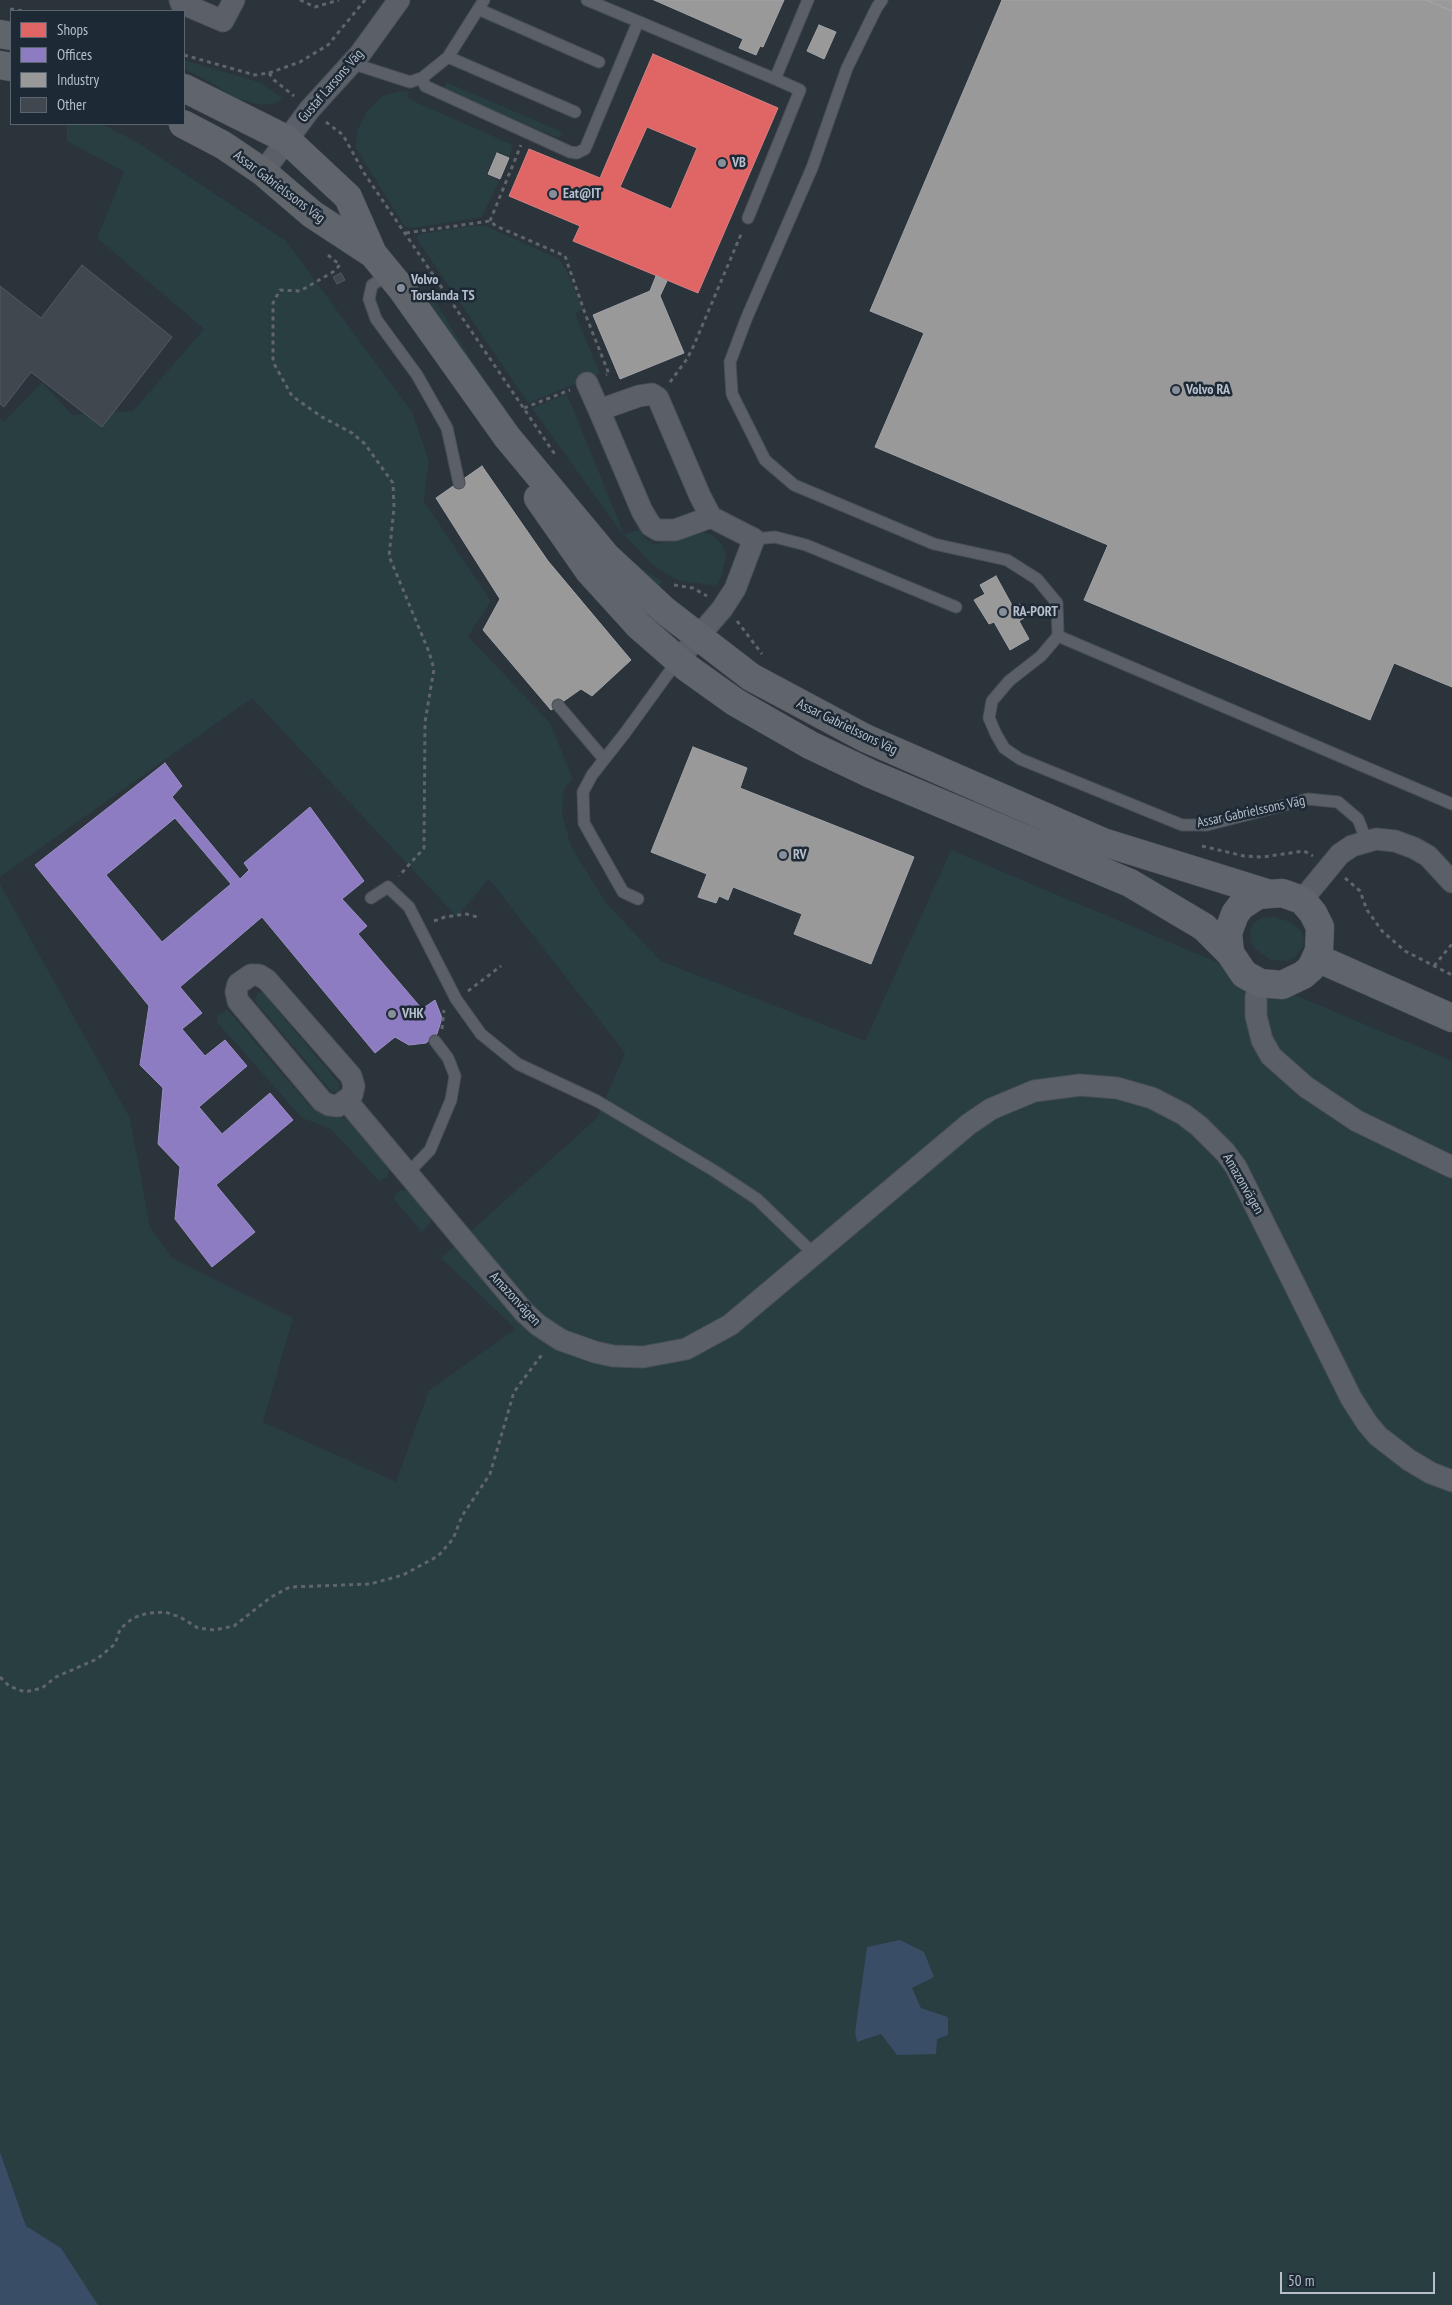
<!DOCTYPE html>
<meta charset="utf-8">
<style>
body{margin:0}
#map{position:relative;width:1452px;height:2305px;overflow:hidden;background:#2b333b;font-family:"PT Sans Narrow",sans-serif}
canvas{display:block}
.legend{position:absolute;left:10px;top:10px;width:175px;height:115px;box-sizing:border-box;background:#1e2936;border:1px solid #5b6572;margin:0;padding:6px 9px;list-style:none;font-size:15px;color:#b6bfcb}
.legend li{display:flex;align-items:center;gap:10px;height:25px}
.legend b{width:25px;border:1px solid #5b6572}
.scale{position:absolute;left:1280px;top:2272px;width:155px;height:22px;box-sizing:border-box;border:2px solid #b6bfcb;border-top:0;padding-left:6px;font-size:15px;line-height:18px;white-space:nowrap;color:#b6bfcb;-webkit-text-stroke:4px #1e2936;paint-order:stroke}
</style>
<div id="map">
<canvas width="1452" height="2305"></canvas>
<ul class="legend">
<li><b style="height:14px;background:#e06666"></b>Shops</li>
<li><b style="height:14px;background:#8e7cc3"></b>Offices</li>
<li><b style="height:14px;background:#999"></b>Industry</li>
<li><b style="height:14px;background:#41474e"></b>Other</li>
</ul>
<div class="scale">50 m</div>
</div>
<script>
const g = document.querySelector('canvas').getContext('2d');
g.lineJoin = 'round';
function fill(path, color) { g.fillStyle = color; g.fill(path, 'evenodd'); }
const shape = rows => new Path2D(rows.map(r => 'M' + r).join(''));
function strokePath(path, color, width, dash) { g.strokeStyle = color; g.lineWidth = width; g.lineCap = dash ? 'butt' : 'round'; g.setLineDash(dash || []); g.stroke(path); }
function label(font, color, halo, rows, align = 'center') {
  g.font = font + ' "PT Sans Narrow",sans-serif'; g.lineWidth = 5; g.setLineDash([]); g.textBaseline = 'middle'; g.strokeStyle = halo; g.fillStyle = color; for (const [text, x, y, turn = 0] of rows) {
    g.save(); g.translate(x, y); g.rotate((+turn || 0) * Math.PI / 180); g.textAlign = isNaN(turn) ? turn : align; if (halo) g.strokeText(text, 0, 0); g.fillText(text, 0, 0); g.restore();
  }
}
fill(shape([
 [184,60,259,82,283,98,276,103,262,105,235,98,210,82,184,69],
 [446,82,560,131,562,135,558,138,444,89],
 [402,91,409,92,407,97,411,100,513,145,509,157,497,151,486,174,499,181,482,217,413,228,405,227,356,148,357,131,366,113,382,96],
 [67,124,102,124,137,142,286,241,412,412,429,461,424,501,491,601,468,636,550,723,573,779,564,789,562,814,571,846,606,903,661,961,865,1041,951,850,1452,1061,1452,2305,98,2305,61,2248,26,2226,0,2152,0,884,130,1118,150,1227,172,1258,293,1318,263,1422,396,1482,429,1390,516,1329,441,1258,597,1118,625,1053,489,879,457,917,252,698,0,877,0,419,4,422,42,382,72,415,133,411,204,329,97,238,124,172,67,141],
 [867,1948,912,1988,921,2008,948,2017,937,2039,897,2055,881,2034,857,2042,855,2032],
 [472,226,486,226,559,259,567,271,583,310,575,313,600,374,528,403,416,238,420,234],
 [433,297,465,350,542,461,583,510,620,550,644,570,662,581,659,590,593,531,442,325,429,301],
 [567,394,624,534,641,529,643,537,654,544,672,541,699,531,713,535,723,546,726,557,721,578,715,586,678,580,666,574,652,564,620,531,532,408],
 [1271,916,1291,922,1301,931,1304,937,1303,947,1294,958,1288,961,1271,960,1255,949,1251,942,1250,932,1253,924,1261,918],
 [259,992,263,993,340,1084,338,1092,332,1092,256,1003,255,998],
 [227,1009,308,1104,325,1115,349,1119,391,1167,387,1177,379,1181,331,1129,302,1118,217,1022,217,1017],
 [400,1190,408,1191,430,1215,430,1223,422,1232,393,1198]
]), '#283e41');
fill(shape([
 [900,1940,924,1952,934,1977,912,1988,921,2008,948,2017,948,2035,937,2039,936,2054,897,2055,881,2034,857,2042,855,2032,867,1947],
 [0,2152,26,2226,61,2248,98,2305,0,2305]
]), '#394e66');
const shops = shape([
 [653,54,778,108,698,293,573,241,580,226,509,196,529,149,600,178,653,54],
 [647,127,697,148,671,209,620,187,647,127]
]);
fill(shops, '#e06666');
strokePath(shops, '#d38184', 1);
const offices = shape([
 [165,763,182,786,172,797,240,879,249,870,244,863,310,807,364,881,342,899,367,926,358,934,422,1009,435,1000,442,1018,437,1034,426,1043,409,1045,395,1037,375,1053,262,917,180,987,202,1013,182,1029,205,1056,225,1040,247,1066,199,1107,222,1134,270,1093,293,1120,216,1185,255,1232,212,1267,175,1219,180,1167,158,1144,163,1088,140,1065,149,1006,35,865,165,763],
 [175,818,231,884,162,942,106,875,175,818]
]);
fill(offices, '#8e7cc3');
strokePath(offices, '#9a90c5', 1);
const industry = shape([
 [654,0,784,0,763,47,760,46,756,55,739,48,743,39,654,0],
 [1002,0,1426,0,1452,11,1452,687,1394,663,1370,720,1084,600,1108,545,875,447,924,333,870,311,1002,0],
 [1426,0,1452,0,1452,11,1426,0],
 [819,25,836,32,824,59,807,51,819,25],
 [497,153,509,158,500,179,488,174,497,153],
 [656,276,667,281,660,296,684,353,620,379,593,315,650,291,656,276],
 [482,466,548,561,631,660,592,696,581,689,551,710,483,630,500,599,436,498,482,466],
 [996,576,1013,607,1020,604,1027,616,1019,621,1029,639,1010,650,994,622,989,624,974,600,985,594,980,585,996,576],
 [693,747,747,768,740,788,914,857,871,964,794,934,802,914,733,887,728,900,719,896,716,903,698,897,707,874,651,852,693,747]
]);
fill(industry, '#999');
strokePath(industry, '#a2a4a8', 1);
const building = shape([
 [82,265,172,337,102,427,31,372,4,407,0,404,0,286,41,318,82,265],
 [341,273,345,280,337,284,333,277,341,273]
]);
fill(building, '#41474e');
strokePath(building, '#535a62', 1);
const lane = shape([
 [484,0,448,57,575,112],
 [587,0,775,79,808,0],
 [882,0,877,7,847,68,812,168,747,317,730,362,732,394,765,460,794,485,934,544,1007,560,1037,579,1057,603,1058,636],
 [478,9,599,62],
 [351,63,410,82,422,78,448,57],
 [422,78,425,86,570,152,577,153,585,149,638,22],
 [748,218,800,90,775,79],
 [389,274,372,285,369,299,376,319,417,375,447,428,459,483],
 [754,539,775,537,806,545,956,607],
 [1058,636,1041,656,1009,681,992,701,989,718,996,734,1004,748,1020,759,1182,825,1207,825,1308,799,1338,802,1358,819,1367,842],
 [1058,636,1452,804],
 [558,705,604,759],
 [371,898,388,887,409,907,456,999,481,1034,518,1064,597,1101,713,1170,757,1199,815,1255],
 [638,899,623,892,584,823,583,792,592,775,625,733,678,660],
 [407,1174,430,1150,451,1100,455,1076,448,1058,435,1041]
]);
const street = shape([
 [180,0,181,3,223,21,234,0],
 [263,172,310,109,360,54,399,0],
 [587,383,599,410,642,511,651,526,658,530,675,530,711,517,700,496,658,398,652,394,639,396,599,410],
 [678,660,722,609,735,589,754,539,711,517],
 [1302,900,1340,854,1352,846,1376,839,1395,841,1414,848,1428,856,1452,882],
 [251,975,259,975,267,980,351,1076,354,1086,352,1095,346,1100,338,1106,329,1105,322,1101,238,1001,236,992,238,984,251,975],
 [1260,983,1256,997,1256,1016,1262,1040,1271,1056,1306,1087,1357,1121,1452,1167],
 [346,1100,524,1312,538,1325,561,1340,595,1352,613,1356,643,1357,686,1349,730,1325,969,1124,991,1109,1034,1091,1080,1085,1117,1088,1152,1098,1183,1114,1199,1126,1225,1152,1236,1167,1351,1398,1367,1423,1378,1436,1409,1460,1431,1473,1452,1481]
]);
const secondary = shape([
 [0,34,11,36],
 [0,65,11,67],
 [184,88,286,139,348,197,373,254],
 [183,124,223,145,263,172,312,214,373,254,401,288,507,437,606,556,664,610,751,677,865,738,1103,842,1267,893],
 [538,498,589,571,639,626,686,667,735,702,810,745,871,774,1130,883,1204,927,1230,953,1244,974,1260,983,1282,985,1303,975,1311,968,1319,951,1320,927,1313,913,1302,900,1282,893,1258,895,1241,906,1235,914,1228,933,1230,953],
 [1317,958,1452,1018]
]);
strokePath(lane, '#494f55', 13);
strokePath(street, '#494f55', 23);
strokePath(secondary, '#494f55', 29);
strokePath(shape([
 [300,0,315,7,339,0],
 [10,9,24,11],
 [184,55,255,75,269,73,300,62,328,45,365,0],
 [269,73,274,80,294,96],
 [326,122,343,135,364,173,556,456],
 [490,221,521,145],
 [406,233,490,221,496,226,565,256,586,316,609,374,606,375],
 [328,255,340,265,333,272,300,291,280,290,273,303,273,362,292,396,322,417,352,433,365,444,393,483,394,508,389,556,429,652,434,669,425,722,424,848,399,876],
 [670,382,687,359,694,345,742,232],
 [524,408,570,390],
 [674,585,693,588,707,596],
 [737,621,762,654],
 [1202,846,1244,856,1263,857,1304,851,1313,856],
 [1345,878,1360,891,1367,910,1382,931,1405,951,1452,975],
 [434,921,445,917,466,914,477,917],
 [1434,966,1452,944],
 [468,991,501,966],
 [442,1029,444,1010],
 [0,1677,9,1686,25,1692,42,1688,56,1677,97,1659,115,1644,120,1629,133,1618,148,1613,165,1612,180,1617,198,1628,214,1630,234,1626,271,1597,290,1587,370,1584,403,1575,438,1556,453,1539,462,1516,490,1474,514,1392,543,1353]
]), '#5f656b', 3, [4, 4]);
strokePath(lane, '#5b6068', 11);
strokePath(street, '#5b6068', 21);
strokePath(secondary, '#60656c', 28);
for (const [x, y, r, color] of [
 [722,163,5,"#858e99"],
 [553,194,5,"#858e99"],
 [401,288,5,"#858e99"],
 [1176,390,5,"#858e99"],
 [1003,612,5,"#858e99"],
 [783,855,5,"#858e99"],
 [392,1014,5,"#858e99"]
]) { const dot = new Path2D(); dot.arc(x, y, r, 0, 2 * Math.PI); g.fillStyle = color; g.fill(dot); strokePath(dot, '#1e2936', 2); }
label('14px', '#b6bfcb', '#1e2936', [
 ["Gustaf Larsons Väg",331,86,-49],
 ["Assar Gabrielssons Väg",279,187,37],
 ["Assar Gabrielssons Väg",847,727,26],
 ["Assar Gabrielssons Väg",1251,812,-12],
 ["Amazonvägen",1243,1184,60],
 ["Amazonvägen",515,1299,47]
]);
label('bold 14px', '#b6bfcb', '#1e2936', [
 ["VB",732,163],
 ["Eat@IT",563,194],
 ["Volvo",411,280],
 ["Torslanda TS",411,296],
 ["Volvo RA",1186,390],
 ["RA-PORT",1013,612],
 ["RV",793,855],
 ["VHK",402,1014]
], 'left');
</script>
